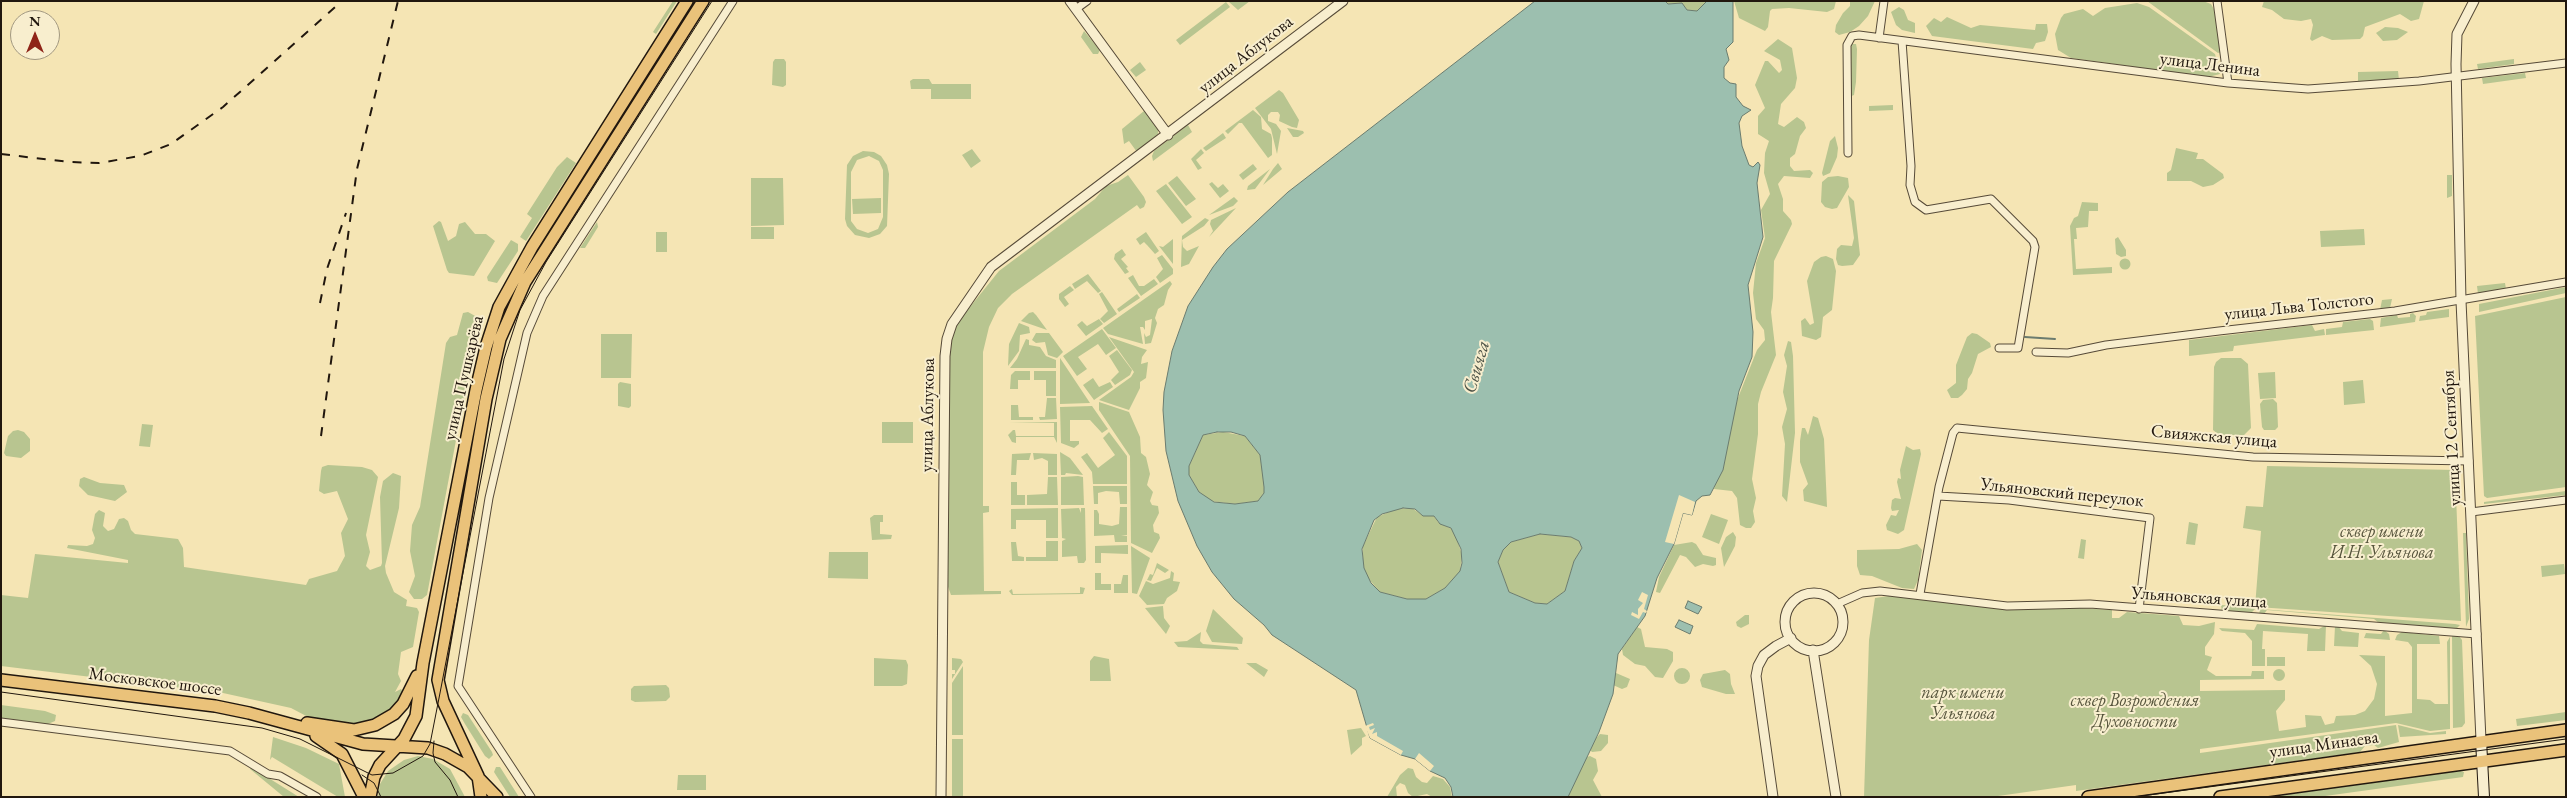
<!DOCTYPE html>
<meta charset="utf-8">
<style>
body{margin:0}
#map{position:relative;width:2567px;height:798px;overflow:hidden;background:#f5e5b4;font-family:"EB Garamond",serif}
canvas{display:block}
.frame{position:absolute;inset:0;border:2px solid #21170e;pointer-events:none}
.north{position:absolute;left:10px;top:10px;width:50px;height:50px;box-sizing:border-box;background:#f8eece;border:1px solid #a29881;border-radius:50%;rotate:0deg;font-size:14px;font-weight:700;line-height:20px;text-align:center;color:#21170e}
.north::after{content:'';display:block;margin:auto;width:18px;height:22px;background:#8f2418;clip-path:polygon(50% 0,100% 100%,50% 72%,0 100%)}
</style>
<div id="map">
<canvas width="2567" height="798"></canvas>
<div class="frame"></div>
<div class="north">N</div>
</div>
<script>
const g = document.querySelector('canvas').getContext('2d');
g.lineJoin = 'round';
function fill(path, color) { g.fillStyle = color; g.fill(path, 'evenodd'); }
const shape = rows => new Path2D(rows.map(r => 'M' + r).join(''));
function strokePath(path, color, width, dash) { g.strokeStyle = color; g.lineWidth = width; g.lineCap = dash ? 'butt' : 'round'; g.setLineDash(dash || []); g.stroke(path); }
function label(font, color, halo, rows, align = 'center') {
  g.font = font + ' "EB Garamond",serif'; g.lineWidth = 4; g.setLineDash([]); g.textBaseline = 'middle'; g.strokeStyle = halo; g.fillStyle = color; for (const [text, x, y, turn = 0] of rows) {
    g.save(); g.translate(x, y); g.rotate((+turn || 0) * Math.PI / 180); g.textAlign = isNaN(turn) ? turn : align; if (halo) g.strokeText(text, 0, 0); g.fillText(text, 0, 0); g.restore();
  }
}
fill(shape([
 [673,1,677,1,656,34,653,32],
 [1250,1,1238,10,1229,2,1229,1],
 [1665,1,1707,1,1697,11,1687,10,1678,3,1668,4],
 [1734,1,1836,1,1834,9,1827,12,1789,8,1772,9,1770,11,1768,27,1765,31,1739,18],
 [1850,1,1875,1,1868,16,1859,26,1850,32,1839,35,1835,32,1836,25,1843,13,1850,6],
 [2147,1,2203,1,2211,4,2215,11,2221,52,2218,53],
 [2264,1,2424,1,2419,19,2411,21,2400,14,2365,27,2363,36,2360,39,2332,40,2322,36,2312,41,2310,39,2313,25,2311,19,2301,21,2284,19,2272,10,2262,7],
 [1226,2,1230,7,1180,45,1176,40],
 [2137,3,2149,7,2215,54,2220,74,2208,77,2071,58,2058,50,2055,34,2061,18,2064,14,2083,9,2093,16,2105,8],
 [1899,7,1904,10,1908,20,1915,23,1915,33,1902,30,1896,25,1891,12],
 [1947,17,1971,28,1980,25,2035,30,2036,24,2047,24,2048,32,2045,41,2036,43,2033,49,1932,36,1926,26,1934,18,1941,22],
 [2385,27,2398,28,2408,32,2397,40,2383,41,2376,33],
 [1084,31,1100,50,1098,54,1093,54,1081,37],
 [1778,39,1792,48,1797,78,1795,88,1781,104,1778,124,1784,127,1797,117,1804,122,1806,128,1800,136,1795,154,1790,158,1790,166,1794,171,1810,170,1813,173,1810,178,1784,176,1778,184,1783,199,1783,211,1791,220,1792,224,1774,261,1773,298,1771,312,1776,355,1761,392,1758,404,1758,434,1752,479,1756,498,1753,511,1755,522,1751,528,1746,528,1740,525,1737,498,1732,491,1714,489,1722,438,1757,350,1765,340,1764,330,1756,319,1753,293,1756,263,1765,238,1761,210,1770,194,1764,173,1765,153,1769,141,1758,134,1758,116,1765,108,1755,85,1765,61,1768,61,1779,73,1782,70,1780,60,1764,51],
 [1852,44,1856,44,1857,49,1856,82,1854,95,1849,97,1849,48],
 [775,59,784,59,786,62,786,85,783,87,772,85,773,62],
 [2514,59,2514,64,2478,69,2477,64],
 [1140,62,1146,70,1136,77,1130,70],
 [2398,71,2399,80,2358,81,2358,72],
 [2525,73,2526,78,2483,84,2482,78],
 [913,79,929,79,932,84,971,84,971,99,931,99,931,89,911,89,910,81],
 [1279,90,1283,93,1299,120,1297,128,1292,127,1279,121,1280,115,1278,112,1271,112,1268,115,1268,121,1276,124,1281,131,1277,154,1271,129,1255,108],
 [1893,105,1893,110,1869,111,1869,106],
 [1253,110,1261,117,1262,129,1271,134,1272,138,1272,155,1268,158,1242,123,1239,123,1228,134,1225,131],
 [1144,111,1147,111,1158,128,1158,134,1137,152,1129,141,1124,144,1122,129],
 [1188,125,1192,132,1153,161,1152,156,1154,151],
 [1287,128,1303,131,1304,133,1298,137,1293,137],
 [1223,133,1226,138,1206,151,1203,148],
 [1835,136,1838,148,1837,157,1830,173,1823,176,1822,173,1830,141],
 [2176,148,2198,153,2196,159,2203,159,2223,174,2224,178,2213,185,2203,187,2191,181,2167,181,2167,173,2171,170],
 [972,149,981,161,971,168,962,155],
 [1201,149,1204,153,1196,160,1202,168,1198,170,1191,159],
 [863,151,874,152,881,156,887,165,889,174,887,226,880,234,869,238,855,235,847,226,845,219,847,165,853,156],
 [869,156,879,161,883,170,883,217,878,229,868,233,857,229,851,221,851,172,857,160],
 [567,157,576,163,526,241,520,237,532,218,527,214,557,167],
 [1278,163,1282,169,1263,185,1273,169],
 [1253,164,1257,169,1243,180,1239,175],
 [1270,169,1255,189,1247,190,1248,186],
 [1128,175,1144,197,1146,202,1144,207,1140,209,1137,205,1012,294,998,308,989,327,983,352,983,506,989,506,989,512,983,513,984,591,1001,591,1001,594,951,595,947,584,948,359,950,342,957,323,999,271,1095,199,1106,186,1118,182],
 [2447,175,2452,175,2452,196,2447,198],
 [1177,176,1196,199,1186,206,1168,183],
 [1838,176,1848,178,1849,187,1837,208,1832,209,1825,207,1821,202,1822,182,1828,177],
 [751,178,783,178,784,225,751,226],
 [1212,182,1218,188,1223,184,1229,191,1220,198,1209,184],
 [1166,184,1192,217,1182,224,1156,191],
 [1848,195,1854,201,1860,255,1853,265,1842,266,1838,265,1836,259,1837,249,1841,245,1852,246,1854,238],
 [1234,197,1238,201,1233,206,1209,215],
 [881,198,881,213,853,214,852,199],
 [2082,202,2098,203,2098,211,2089,211,2088,227,2076,228,2077,239,2074,239,2076,269,2112,267,2112,273,2073,275,2070,226,2074,218,2078,216],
 [1236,208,1209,237,1213,231,1210,224,1211,220],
 [1205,218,1209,220,1204,226,1182,240,1183,247,1187,251,1199,246,1189,264,1181,267,1182,236],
 [439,221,441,222,448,241,456,236,459,224,465,222,475,234,486,234,495,241,474,276,449,273,447,270,433,226],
 [597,222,598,227,585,248,580,248],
 [751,227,774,227,774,239,751,239],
 [2364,229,2365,245,2321,247,2320,231],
 [656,232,667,232,667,252,656,252],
 [1146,232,1159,251,1155,254,1147,245,1144,242,1140,245,1136,239],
 [2118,237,2126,250,2126,256,2121,257,2116,254,2115,239],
 [1173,239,1173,264,1159,246,1163,247],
 [511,240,518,244,518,251,497,283,488,281,487,277],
 [1122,249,1126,255,1121,259,1128,267,1126,268,1129,272,1125,274,1114,259,1115,254],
 [1162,255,1173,269,1173,274,1160,283,1156,277,1163,269,1157,258],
 [1821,257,1826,256,1833,259,1836,271,1832,310,1823,317,1821,337,1816,340,1802,336,1801,321,1805,318,1810,325,1814,323,1807,281,1814,262],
 '2119.5 264a5.5 5.5 0 1 1 11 0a5.5 5.5 0 1 1-11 0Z',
 [1088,274,1101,291,1098,293,1087,281,1075,289,1072,284],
 [1133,275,1139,286,1144,286,1154,279,1158,284,1141,296,1128,278],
 [1170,281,1172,284,1168,290,1164,305,1158,309,1155,318,1157,323,1151,343,1145,344,1144,333,1146,337,1150,335,1152,319,1145,321,1145,330,1143,327,1140,327,1143,344,1108,334,1103,328],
 [2505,283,2506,289,2478,294,2477,286],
 [1070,286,1074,290,1064,297,1069,304,1065,307,1059,299,1059,294],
 [2566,287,2566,293,2479,312,2479,304],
 [1102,292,1117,314,1104,323,1100,319,1108,311,1099,294],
 [1137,294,1140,298,1119,312,1117,309],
 [2566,297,2566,487,2487,498,2484,496,2475,316],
 [2392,299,2390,308,2380,310,2382,300],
 [2449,309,2449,317,2419,321,2420,316,2426,315,2427,312],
 [468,312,477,317,477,328,427,595,422,599,414,599,409,592,415,576,410,551,412,525,420,507,446,343,450,337,457,335,463,313],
 [1033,312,1036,315,1047,330,1021,321,1029,313],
 [2413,313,2416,316,2415,322,2380,327,2381,318,2397,315,2398,318,2410,317,2410,314],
 [1099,319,1103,324,1086,336,1077,325,1082,321,1087,326],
 [2370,319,2373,321,2374,330,2326,335,2326,329,2342,327,2343,322],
 [1019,323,1029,327,1030,333,1020,335,1019,351,1008,366,1009,344],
 [2312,325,2315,331,2324,329,2325,335,2234,346,2233,351,2189,356,2189,340],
 [1102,329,1116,348,1106,355,1098,344,1078,357,1087,369,1077,376,1063,356],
 [1036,333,1049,333,1063,352,1057,358,1048,355,1045,342,1036,343,1032,340],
 [1972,333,1977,334,1990,343,1991,347,1978,354,1972,373,1968,379,1967,389,1962,395,1958,398,1951,398,1947,390,1956,383,1956,365,1967,337],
 [601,334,632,334,631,378,601,378],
 [1109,337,1147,350,1142,357,1141,364,1148,362,1146,378,1140,382,1140,388,1129,410,1099,400,1131,377,1134,372],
 [1026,339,1029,340,1029,345,1040,347,1046,356,1056,360,1056,368,1010,368,1017,359],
 [1788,341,1791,342,1793,356,1795,433,1787,502,1782,496,1785,444,1782,427,1787,409,1783,392,1787,366,1784,355],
 [1117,350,1132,370,1130,375,1115,385,1111,380,1119,372,1109,356],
 [1060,358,1090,403,1060,404],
 [2221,358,2241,358,2248,364,2251,428,2244,435,2219,435,2213,430,2214,367,2216,362],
 [1015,371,1030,371,1030,380,1018,380,1018,389,1010,389,1011,375],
 [1034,371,1056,371,1056,396,1046,396,1046,380,1034,380],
 [2275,372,2276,398,2260,399,2258,373],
 [1093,378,1099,387,1110,382,1113,387,1094,400,1083,385],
 [2363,380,2365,403,2344,405,2343,382],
 [620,382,631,384,631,406,629,408,618,406,618,384],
 [1047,398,1056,398,1057,419,1040,420,1039,417,1045,417],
 [2273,399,2277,403,2278,427,2275,430,2264,430,2262,427,2260,404,2263,400],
 [1099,402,1129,412,1140,437,1141,453,1146,457,1150,474,1147,485,1153,492,1150,501,1152,505,1158,506,1159,513,1153,525,1154,532,1159,534,1160,538,1152,553,1131,543,1130,456,1099,410],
 [1011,405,1018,405,1019,417,1033,417,1033,420,1011,420],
 [1092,406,1108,429,1102,433,1090,420,1070,420,1070,441,1079,441,1079,444,1074,448,1061,443,1060,407],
 [1813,416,1818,418,1824,439,1827,507,1804,501,1803,490,1808,484,1800,462,1800,441,1802,428,1805,428,1808,435],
 [882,422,913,422,913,443,882,443],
 [1009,422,1057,422,1057,443,1054,437,1016,437,1016,443,1012,442,1008,435,1013,430,1015,430,1016,436,1054,436,1054,423],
 [142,424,153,425,150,447,139,446],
 [18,430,24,432,30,439,30,451,21,458,6,456,4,453,8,436,13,431],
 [1109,432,1127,456,1127,484,1093,484,1092,472,1081,457,1087,453,1098,468,1115,455,1103,438],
 [1223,432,1245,436,1260,455,1264,482,1264,493,1258,501,1235,504,1210,501,1199,492,1189,475,1189,466,1203,435],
 [1906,446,1913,450,1920,449,1921,454,1904,530,1898,534,1887,530,1886,525,1891,515,1896,516,1899,510,1892,511,1891,508,1892,500,1895,498,1901,499,1897,482,1898,478,1901,479,1900,470],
 [1060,452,1070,458,1083,475,1066,473,1065,475,1061,475],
 [1031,453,1029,460,1017,460,1016,475,1011,475,1012,454],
 [1033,453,1057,454,1057,475,1048,475,1048,461,1042,458,1034,460],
 [328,465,362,467,372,470,378,477,366,535,370,552,366,566,370,570,381,566,382,563,380,497,383,481,393,473,401,476,399,508,385,566,386,573,394,592,407,600,406,606,417,608,419,612,413,647,401,652,398,674,401,681,395,692,401,689,403,692,399,702,395,703,394,708,359,727,310,718,291,708,223,693,1,666,1,595,28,598,35,554,128,563,128,560,67,548,68,545,87,546,93,544,95,538,92,530,95,514,99,510,105,513,103,526,108,531,114,529,119,519,124,518,128,521,131,530,135,534,178,539,183,548,184,567,306,585,309,579,337,571,345,556,341,533,348,519,337,491,324,494,319,491,321,471,322,467],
 [2267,466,2455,470,2461,621,2257,607,2250,614,2222,612,2221,605,2255,607,2261,531,2243,528,2246,506,2263,507],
 [1078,476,1083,477,1084,505,1061,505,1061,477],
 [84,477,100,483,124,485,127,492,115,501,88,495,79,486,80,479],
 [1048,477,1057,477,1058,505,1027,505,1027,495,1047,494],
 [1011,482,1017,482,1017,495,1025,495,1025,505,1011,505],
 [1093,486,1127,486,1127,504,1120,504,1119,492,1106,491,1098,493,1098,504,1094,504],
 [2566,491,2566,495,2484,504,2484,502],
 [1120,507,1127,507,1127,535,1121,536,1127,536,1127,542,1115,542,1114,535,1094,536,1094,510,1097,510,1099,514,1099,524,1112,526,1119,524],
 [1058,508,1058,538,1046,538,1046,520,1016,520,1016,529,1011,529,1011,509],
 [1079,508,1081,513,1081,508,1085,508,1086,560,1084,563,1078,563,1077,556,1062,557,1062,541,1066,539,1062,538,1061,509],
 [1412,508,1422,515,1434,516,1438,522,1454,530,1462,555,1460,571,1455,578,1445,588,1426,599,1407,599,1380,592,1359,568,1363,563,1363,546,1377,517,1396,509],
 [1711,514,1728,520,1719,544,1702,537],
 [883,515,883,522,880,522,880,534,892,535,891,539,872,540,870,518,874,515],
 [2189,522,2198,524,2195,545,2186,544],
 [1733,532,1736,537,1735,546,1724,567,1721,548,1726,537],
 [2463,533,2466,533,2469,619,2466,627],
 [1540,534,1571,537,1579,541,1582,548,1574,561,1565,591,1547,604,1535,603,1509,592,1498,562,1503,550,1511,542],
 [2081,539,2086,540,2084,559,2078,558],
 [1046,541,1058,541,1058,561,1026,561,1026,557,1046,557],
 [1011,542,1016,542,1018,556,1024,557,1024,561,1012,561],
 [1692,542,1696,544,1703,555,1716,558,1716,565,1713,566,1703,564,1695,567,1686,557,1680,555,1660,593,1656,592,1659,577,1674,545],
 [1917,544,1922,550,1918,580,1914,589,1902,588,1872,576,1860,575,1857,566,1857,550,1899,549],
 [1128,545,1128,554,1101,553,1101,563,1095,563,1095,546],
 [1131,546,1150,558,1137,594,1132,593],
 [829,552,868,552,868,579,828,578],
 [1157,563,1169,570,1165,573,1157,568,1151,581,1147,580,1150,574,1153,575],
 [2564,564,2565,574,2542,577,2541,566],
 [1171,571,1174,573,1173,581,1180,582,1177,591,1167,598,1164,604,1147,605,1139,596,1146,581,1153,584,1170,578],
 [1095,573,1101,573,1101,584,1111,584,1111,590,1095,590],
 [1123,575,1128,575,1128,593,1114,593,1114,584,1121,584],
 [1080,587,1085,588,1083,594,1012,595,1009,591,1012,589,1013,594,1080,593],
 [1889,596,2112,610,2112,618,2119,618,2127,612,2179,616,2183,625,2199,626,2215,622,2214,634,2205,647,2205,655,2212,657,2207,670,2216,676,2251,676,2252,671,2264,671,2264,679,2200,680,2200,691,2285,690,2285,700,2276,711,2279,731,2306,727,2305,715,2321,716,2325,725,2334,723,2336,716,2355,715,2365,711,2374,699,2377,684,2371,666,2359,655,2385,656,2385,716,2412,713,2412,647,2408,642,2395,640,2397,635,2402,632,2439,636,2440,644,2417,644,2417,699,2430,700,2435,704,2448,704,2447,642,2450,637,2450,729,2430,731,2396,723,2200,749,2200,753,2396,725,2399,742,2378,748,2374,745,2365,746,2360,752,2076,791,2076,785,1991,797,1864,797,1869,640,1875,598],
 [1163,606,1164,618,1170,626,1166,634,1145,608],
 [1213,609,1243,638,1242,644,1212,642,1206,631],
 [2260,609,2455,624,2460,625,2455,630,2379,623,2374,619,2267,610,2264,614,2259,614],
 [1745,615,1749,615,1749,624,1741,628,1737,626,1736,622],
 [2257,624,2319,629,2326,625,2325,651,2307,651,2308,634,2263,631,2262,649,2265,649,2265,666,2252,666,2252,641,2245,633,2222,631,2219,628,2254,630],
 [2335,626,2338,626,2342,631,2359,633,2358,647,2334,646],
 [1637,627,1641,629,1645,647,1667,649,1673,652,1673,661,1663,678,1655,677,1645,666,1635,664,1623,655,1622,649],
 [2384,630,2389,634,2390,640,2364,638,2366,633,2381,634],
 [1201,632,1200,641,1203,644,1237,647,1239,650,1178,647,1174,642,1187,641],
 [2452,636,2459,636,2462,640,2465,723,2462,727,2453,728],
 [1094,656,1109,659,1111,681,1090,681,1090,661],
 [2267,657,2285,657,2285,666,2267,666],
 [874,658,906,660,908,665,907,684,902,686,874,686],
 [952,658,961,659,963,662,952,679,952,674,955,674,955,670,952,670],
 [1246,663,1256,663,1268,670,1264,677],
 [963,666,963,735,952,735,952,683],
 '1674 676a8 8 0 1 1 16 0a8 8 0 1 1-16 0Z',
 '2273 675a6 6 0 1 1 12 0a6 6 0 1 1-12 0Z',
 [1725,670,1730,674,1731,684,1735,694,1726,694,1702,687,1700,680,1703,674],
 [1616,673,1630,679,1627,687,1622,689,1613,685,1613,674],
 [666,685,669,688,670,697,666,701,635,702,631,700,631,689,634,686],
 [1,705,45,711,56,715,55,721,48,724,1,718],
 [2566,712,2566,720,2517,726,2516,719],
 [463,713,468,715,492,752,493,755,489,759,485,756,465,724,461,717],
 [2398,725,2430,733,2446,731,2446,734,2400,737],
 [1361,728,1366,736,1362,738,1362,745,1351,755,1347,730],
 [1600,734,1608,735,1608,743,1601,751,1592,752,1590,750,1595,739],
 [273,737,306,748,339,764,345,797,338,797,272,757,270,760],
 [952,739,963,739,963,797,952,797],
 [418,756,433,759,450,769,465,797,378,797,380,784,388,771,404,760],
 [1590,756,1596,759,1598,771,1593,780,1602,797,1564,797,1584,758],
 [251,767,299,797,284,797,250,769],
 [496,767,500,767,519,797,510,797,494,772],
 [1408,768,1413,769,1416,777,1422,782,1427,783,1433,776,1443,779,1450,787,1452,797,1432,797,1427,794,1413,797,1408,793,1405,785,1400,783,1396,787,1397,797,1387,797,1400,775],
 [2460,771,2464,772,2463,777,2318,797,2268,797],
 [678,775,706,775,706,790,677,790]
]), '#b8c590');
const water = shape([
 [1535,1,1665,1,1668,4,1682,3,1687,10,1697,11,1707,1,1733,1,1733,42,1726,49,1729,60,1724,67,1724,78,1730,83,1736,84,1736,97,1743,106,1751,110,1742,116,1739,123,1742,146,1749,165,1753,167,1758,162,1760,165,1757,183,1763,237,1748,285,1753,332,1752,357,1739,391,1723,470,1710,495,1702,496,1696,501,1692,515,1683,513,1674,544,1657,578,1645,616,1618,654,1613,694,1599,732,1568,797,1453,797,1451,787,1445,778,1430,771,1415,759,1401,755,1370,738,1356,690,1272,635,1264,625,1234,599,1212,572,1197,546,1178,501,1166,451,1163,410,1164,392,1172,351,1188,306,1213,267,1227,249,1288,192,1535,1],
 [1217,432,1231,432,1245,436,1260,455,1264,487,1264,493,1258,501,1235,504,1214,502,1199,492,1189,475,1189,466,1203,435,1217,432],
 [1403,508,1415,509,1423,516,1434,516,1440,524,1451,528,1461,549,1462,563,1460,571,1445,588,1426,599,1407,599,1380,592,1371,583,1364,568,1362,549,1374,520,1382,514,1403,508],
 [1540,534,1571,537,1579,541,1582,548,1574,561,1565,591,1547,604,1535,603,1509,592,1498,562,1503,550,1511,542,1540,534],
 [1688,601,1702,607,1698,614,1685,608,1688,601],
 [1679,620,1693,626,1690,634,1675,627,1679,620]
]);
fill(water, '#9cbfaf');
strokePath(water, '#6b7c6f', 1);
fill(shape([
 [1679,495,1695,502,1692,515,1683,513,1674,544,1665,542],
 [1642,592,1648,595,1644,609,1647,611,1646,613,1643,612,1639,619,1631,615,1632,612,1638,615,1638,609,1643,603,1638,600],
 [1373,723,1374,725,1369,727,1370,730,1375,728,1372,734,1377,732,1377,736,1403,751,1401,755,1370,738,1365,726],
 [1419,753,1434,766,1430,771,1415,759]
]), '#f5e5b4');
strokePath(shape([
 [2025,337,2055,339]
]), '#6b7c6f', 2);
const minor = shape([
 [2217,1,2228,83],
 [1076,9,1087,1],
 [1879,38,1884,1],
 [1902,41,1911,166,1910,185,1915,202,1926,210,1991,199,2033,241,2035,247,2018,348,1999,348],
 [1848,153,1847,45,1852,36,1859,35,2228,83,2308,89,2419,81,2566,63],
 [2036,352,2068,353,2106,345,2219,331,2395,311,2566,282],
 [1938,496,2009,500,2150,518,2139,609],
 [2471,512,2566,500],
 [1920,594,1939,487,1953,433,1957,428,2253,457,2469,461],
 [1837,604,1862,593,1880,591,2007,606,2090,604,2477,634],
 [1,722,230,751,268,774,280,776,317,797],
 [531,797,458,686,489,498,527,333,543,296,733,1]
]);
const tertiary = shape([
 [1070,1,1168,135],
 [2474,1,2457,34,2456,64,2461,301,2481,740],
 '1785 622a29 29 0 1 1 58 0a29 29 0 1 1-58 0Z',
 [1813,650,1836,797],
 [941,797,945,356,947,339,952,324,991,267,1343,1],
 [1773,797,1756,676,1758,666,1764,655,1776,646,1791,638]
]);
const secondary = shape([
 [2481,740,2484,797]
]);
const primary = shape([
 [1,680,215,706,249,713,363,744,428,748,445,754,468,767,497,797],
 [307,723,354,730,375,725,394,714,403,704,417,676],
 [316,736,342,754,364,797],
 [370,797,374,777,380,765,404,739,416,716,423,663,476,390,486,347,499,307,532,247,687,1],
 [481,797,478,776,443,701,438,680,486,399,500,339,525,282,703,1],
 [2088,797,2566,730],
 [2220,797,2566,750]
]);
strokePath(minor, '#564a38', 9);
strokePath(tertiary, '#564a38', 11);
strokePath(secondary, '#21170e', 12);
strokePath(primary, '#21170e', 14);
strokePath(minor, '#f8eece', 7);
strokePath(tertiary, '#f8eece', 9);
strokePath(secondary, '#f8eece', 10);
strokePath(primary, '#eac27a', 11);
strokePath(shape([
 [1,692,262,728,300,739,372,775,393,773,423,756,430,744,440,693,504,359,520,310,546,262,712,1],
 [434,741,433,753,435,762,450,780,458,797],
 [362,775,374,783,381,797],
 [2134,797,2566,739]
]), '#21170e', 1);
strokePath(shape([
 [1,154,69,162,99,163,140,156,171,144,223,107,342,1],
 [320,303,327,269,346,213],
 [321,436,357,169,398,1]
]), '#21170e', 2, [9, 9]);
label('18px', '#21170e', '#f8eece', [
 ["улица Аблукова",1246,55,-38],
 ["улица Ленина",2210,65,7],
 ["улица Льва Толстого",2299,307,-6],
 ["улица Пушкарёва",464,378,-77],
 ["улица Аблукова",928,415,-89],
 ["Свияжская улица",2214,437,5],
 ["улица 12 Сентября",2452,438,-93],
 ["Ульяновский переулок",2062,493,6],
 ["Ульяновская улица",2199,598,4],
 ["Московское шоссе",155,682,7],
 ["улица Минаева",2324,745,-8]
]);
label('italic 18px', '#56543c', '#f8eece', [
 ["сквер имени",2382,532],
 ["И.Н. Ульянова",2382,553],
 ["парк имени",1963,693],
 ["Ульянова",1963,714],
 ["сквер Возрождения",2135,701],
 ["Духовности",2135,722]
]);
label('italic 19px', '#4c5246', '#f8eece', [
 ["Свияга",1477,367,-74]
]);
</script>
